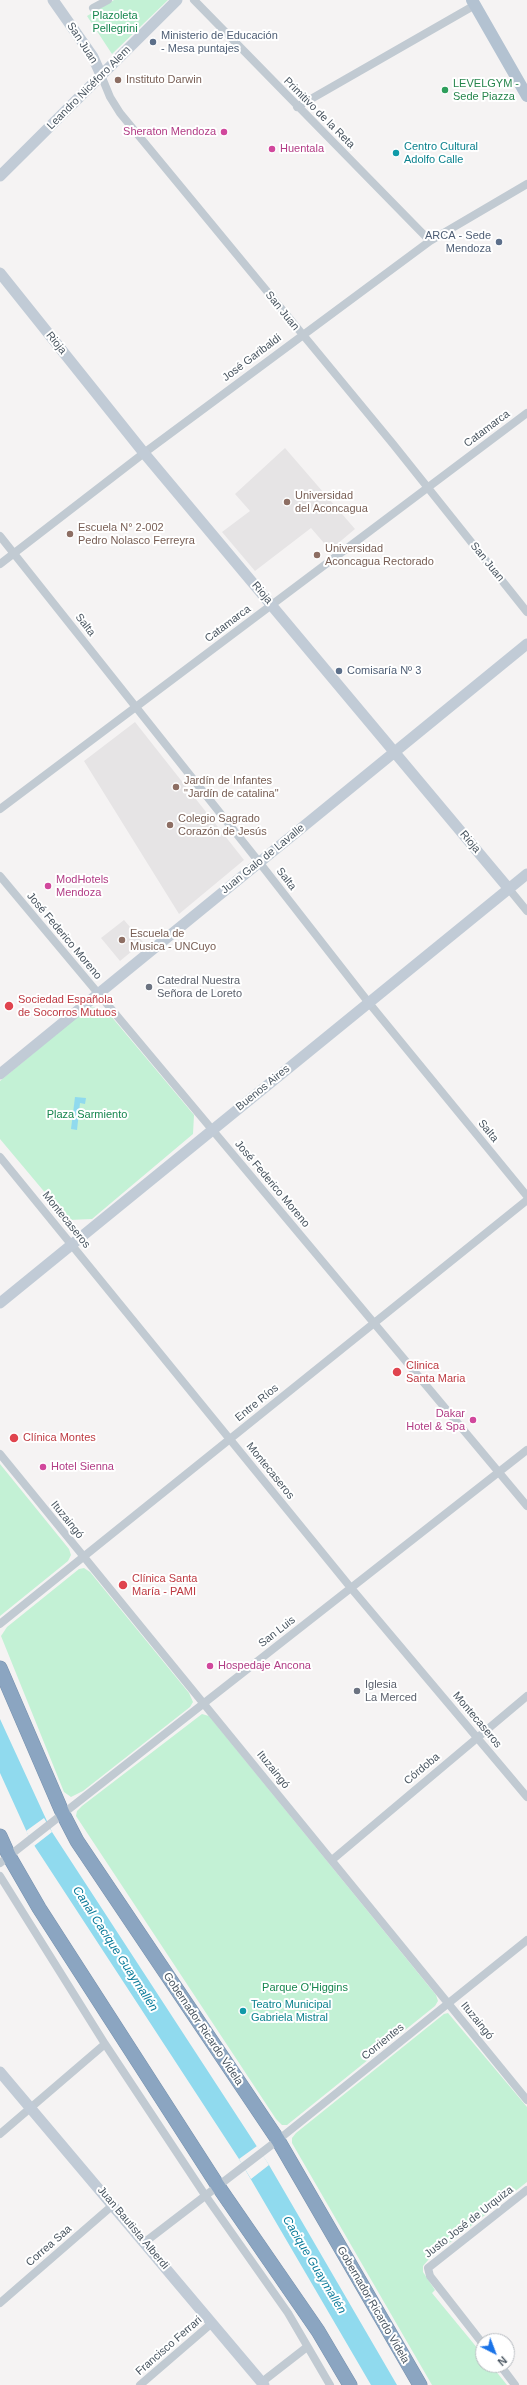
<!DOCTYPE html>
<meta charset="utf-8">
<style>
body{margin:0}
#map{position:relative;width:527px;height:2385px;overflow:hidden;background:#f5f3f3;font-family:Arial,sans-serif}
canvas{display:block}
.north{position:absolute;left:475px;top:2333px;width:40px;height:40px;box-sizing:border-box;background:#fff;border:1px solid #b7bbc0;border-radius:50%;rotate:138deg;font-size:11px;font-weight:700;line-height:16px;text-align:center;color:#4a5661}
.north::after{content:'';display:block;margin:auto;width:14px;height:18px;background:#1a73e8;clip-path:polygon(50% 0,100% 100%,50% 72%,0 100%)}
</style>
<div id="map">
<canvas width="527" height="2385"></canvas>
<div class="north">N</div>
</div>
<script>
const g = document.querySelector('canvas').getContext('2d');
g.lineJoin = 'round';
function fill(path, color) { g.fillStyle = color; g.fill(path, 'evenodd'); }
const shape = rows => new Path2D(rows.map(r => 'M' + r).join(''));
function strokePath(path, color, width, dash) { g.strokeStyle = color; g.lineWidth = width; g.lineCap = dash ? 'butt' : 'round'; g.setLineDash(dash || []); g.stroke(path); }
function label(font, color, halo, rows, align = 'center') {
  g.font = font + ' Arial,sans-serif'; g.lineWidth = 4; g.setLineDash([]); g.textBaseline = 'middle'; g.strokeStyle = halo; g.fillStyle = color; for (const [text, x, y, turn = 0] of rows) {
    g.save(); g.translate(x, y); g.rotate((+turn || 0) * Math.PI / 180); g.textAlign = isNaN(turn) ? turn : align; if (halo) g.strokeText(text, 0, 0); g.fillText(text, 0, 0); g.restore();
  }
}
fill(shape([
 [285,448,355,529,330,550,311,528,255,571,222,532,250,511,235,494],
 [135,722,244,860,179,914,84,761],
 [124,920,143,942,120,961,101,938]
]), '#e6e4e5');
fill(shape([
 [114,0,168,0,112,54,87,16],
 [89,1007,105,1009,194,1115,193,1134,92,1219,68,1220,0,1139,0,1081],
 [0,1464,69,1549,71,1555,68,1561,0,1616],
 [84,1568,90,1572,189,1693,193,1702,190,1707,83,1791,71,1797,64,1792,1,1636,7,1627,79,1569],
 [202,1714,209,1716,436,1995,438,2001,435,2006,287,2125,282,2125,276,2119,76,1816,77,1811,82,1806],
 [448,2013,527,2107,527,2182,429,2259,423,2266,423,2272,435,2290,432,2293,483,2355,483,2365,491,2365,507,2385,432,2385,292,2143,292,2138,296,2133,444,2014]
]), '#c3f1d5');
fill(shape([
 [75,1097,86,1098,85,1104,80,1103,77,1130,71,1129],
 [0,1719,52,1832,269,2165,397,2385,371,2385,239,2159,30,1839,0,1773]
]), '#90daee');
fill(shape([
 [44,1818,52,1832,34,1846,26,1831],
 [257,2146,269,2165,251,2179,239,2159]
]), '#f5f3f3');
const highway = shape([
 [0,1668,63,1814,77,1841,278,2140,420,2385],
 [0,1836,9,1856,39,1908,218,2186,318,2331,350,2385]
]);
strokePath(highway, '#7690ad', 15);
strokePath(shape([
 [194,0,430,241],
 [93,8,108,0],
 [101,75,110,97,120,113,393,444,527,612],
 [297,107,475,5],
 [0,536,259,862,369,1003,527,1196],
 [0,564,144,453,430,241,527,184],
 [0,809,527,413],
 [0,876,527,1506],
 [509,889,527,911],
 [0,1157,351,1588,527,1797],
 [0,1454,527,2100],
 [0,1624,527,1200],
 [332,1860,527,1696],
 [0,1863,527,1450],
 [0,1876,105,2044,205,2195,288,2313,330,2385],
 [0,2134,105,2044],
 [145,2242,278,2140,527,1940],
 [0,2303,113,2205],
 [483,2344,430,2276,428,2268,527,2190],
 [500,2365,515,2385],
 [262,2382,307,2347],
 [140,2385,212,2323]
]), '#c1cad2', 8);
strokePath(shape([
 [53,0,93,57,101,75],
 [0,176,177,0],
 [0,273,144,453,509,889],
 [0,1074,527,644],
 [0,1303,527,874],
 [0,2072,264,2385]
]), '#c1cbd6', 11);
strokePath(shape([
 [472,0,527,96]
]), '#b3c2d1', 12);
strokePath(highway, '#8ba5c1', 14);
for (const [x, y, r, color] of [
 [153,42,4,"#5c6f8a"],
 [118,80,4,"#8d6e63"],
 [445,90,4,"#2e9e5b"],
 [224,132,4,"#d1479c"],
 [272,149,4,"#d1479c"],
 [396,153,4,"#0f9aa8"],
 [499,242,4,"#5c6f8a"],
 [287,502,4,"#8d6e63"],
 [70,534,4,"#8d6e63"],
 [317,555,4,"#8d6e63"],
 [339,671,4,"#5c6f8a"],
 [176,787,4,"#8d6e63"],
 [170,825,4,"#8d6e63"],
 [48,886,4,"#d1479c"],
 [122,940,4,"#8d6e63"],
 [149,987,4,"#6b7280"],
 [9,1006,5,"#e0444e"],
 [397,1372,5,"#e0444e"],
 [473,1420,4,"#d1479c"],
 [14,1438,5,"#e0444e"],
 [43,1467,4,"#d1479c"],
 [123,1585,5,"#e0444e"],
 [210,1666,4,"#d1479c"],
 [357,1691,4,"#6b7280"],
 [243,2011,4,"#0f9aa8"]
]) { const dot = new Path2D(); dot.arc(x, y, r, 0, 2 * Math.PI); g.fillStyle = color; g.fill(dot); strokePath(dot, '#fff', 1.5); }
label('11px', '#17864f', '#fff', [
 ["Plazoleta",115,16],
 ["Pellegrini",115,29],
 ["Plaza Sarmiento",87,1115],
 ["Parque O'Higgins",305,1988]
]);
label('11px', '#4e5e75', '#fff', [
 ["Ministerio de Educación",161,36],
 ["- Mesa puntajes",161,49],
 ["ARCA - Sede",491,236,"right"],
 ["Mendoza",491,249,"right"],
 ["Comisaría Nº 3",347,671]
], 'left');
label('11px', '#4a5661', '#fff', [
 ["San Juan",82,43,57],
 ["Leandro Nicéforo Alem",89,88,-45],
 ["Primitivo de la Reta",319,113,45],
 ["San Juan",282,311,51],
 ["Rioja",56,343,51],
 ["José Garibaldi",252,358,-37],
 ["Catamarca",487,429,-37],
 ["San Juan",487,562,51],
 ["Rioja",262,593,50],
 ["Catamarca",228,624,-37],
 ["Salta",85,625,52],
 ["Rioja",470,842,50],
 ["Juan Galo de Lavalle",263,859,-39],
 ["Salta",286,879,52],
 ["José Federico Moreno",64,936,50],
 ["Buenos Aires",263,1088,-39],
 ["Salta",488,1131,51],
 ["José Federico Moreno",272,1184,50],
 ["Montecaseros",66,1220,51],
 ["Entre Ríos",257,1403,-39],
 ["Montecaseros",270,1471,51],
 ["Ituzaingó",67,1520,51],
 ["San Luis",277,1632,-38],
 ["Montecaseros",477,1720,50],
 ["Córdoba",422,1769,-40],
 ["Ituzaingó",273,1770,51],
 ["Ituzaingó",477,2021,51],
 ["Gobernador Ricardo Videla",203,2029,56],
 ["Corrientes",383,2042,-39],
 ["Justo José de Urquiza",469,2222,-38],
 ["Juan Bautista Alberdi",133,2228,50],
 ["Correa Saa",49,2246,-41],
 ["Gobernador Ricardo Videla",373,2305,60],
 ["Francisco Ferrari",169,2346,-41]
]);
label('11px', '#785e54', '#fff', [
 ["Instituto Darwin",126,80],
 ["Universidad",295,496],
 ["del Aconcagua",295,509],
 ["Escuela N° 2-002",78,528],
 ["Pedro Nolasco Ferreyra",78,541],
 ["Universidad",325,549],
 ["Aconcagua Rectorado",325,562],
 ["Jardín de Infantes",184,781],
 ["\"Jardín de catalina\"",184,794],
 ["Colegio Sagrado",178,819],
 ["Corazón de Jesús",178,832],
 ["Escuela de",130,934],
 ["Musica - UNCuyo",130,947]
], 'left');
label('11px', '#27864d', '#fff', [
 ["LEVELGYM -",453,84],
 ["Sede Piazza",453,97]
], 'left');
label('11px', '#b23c85', '#fff', [
 ["Sheraton Mendoza",216,132,"right"],
 ["Huentala",280,149],
 ["ModHotels",56,880],
 ["Mendoza",56,893],
 ["Dakar",465,1414,"right"],
 ["Hotel & Spa",465,1427,"right"],
 ["Hotel Sienna",51,1467],
 ["Hospedaje Ancona",218,1666]
], 'left');
label('11px', '#0d838f', '#fff', [
 ["Centro Cultural",404,147],
 ["Adolfo Calle",404,160],
 ["Teatro Municipal",251,2005],
 ["Gabriela Mistral",251,2018]
], 'left');
label('11px', '#5b616d', '#fff', [
 ["Catedral Nuestra",157,981],
 ["Señora de Loreto",157,994],
 ["Iglesia",365,1685],
 ["La Merced",365,1698]
], 'left');
label('11px', '#be3a42', '#fff', [
 ["Sociedad Española",18,1000],
 ["de Socorros Mutuos",18,1013],
 ["Clinica",406,1366],
 ["Santa Maria",406,1379],
 ["Clínica Montes",23,1438],
 ["Clínica Santa",132,1579],
 ["María - PAMI",132,1592]
], 'left');
label('italic 12px', '#0c7c9b', '#fff', [
 ["Canal Cacique Guaymallén",115,1949,57],
 ["Cacique Guaymallén",314,2265,59]
]);
</script>
